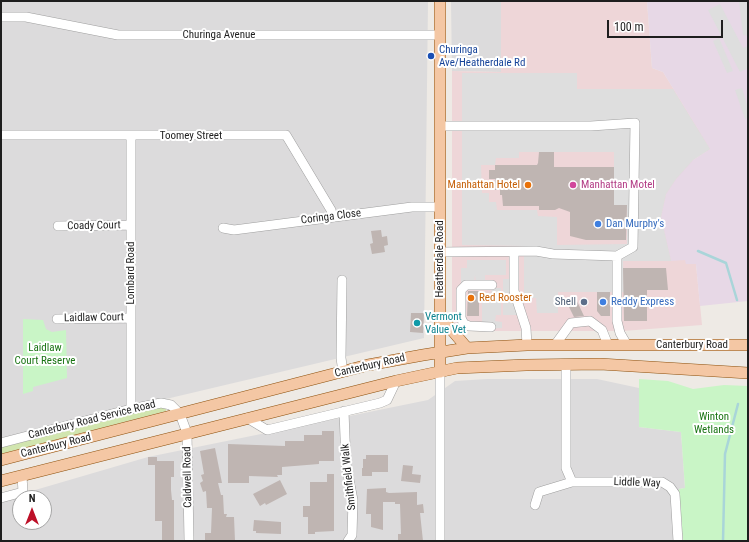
<!DOCTYPE html>
<style>
body{margin:0}
#map{position:relative;width:749px;height:542px;overflow:hidden;background:#eeeae5;font-family:"Roboto Condensed",sans-serif}
canvas{display:block}
.frame{position:absolute;inset:0;border:2px solid #1e1e1e;pointer-events:none}
.north{position:absolute;left:12px;top:490px;width:40px;height:40px;box-sizing:border-box;background:#fff;border:1px solid #a5a5a5;border-radius:50%;rotate:0deg;font-size:11px;font-weight:700;line-height:16px;text-align:center;color:#1e1e1e}
.north::after{content:'';display:block;margin:auto;width:14px;height:18px;background:#bd1028;clip-path:polygon(50% 0,100% 100%,50% 72%,0 100%)}
.scale{position:absolute;left:607px;top:20px;width:116px;height:18px;box-sizing:border-box;border:2px solid #1e1e1e;border-top:0;padding-left:5px;font-size:12px;line-height:14px;white-space:nowrap;color:#1e1e1e;-webkit-text-stroke:3px #fff;paint-order:stroke}
</style>
<div id="map">
<canvas width="749" height="542"></canvas>
<div class="frame"></div>
<div class="north">N</div>
<div class="scale">100 m</div>
</div>
<script>
const g = document.querySelector('canvas').getContext('2d');
g.lineJoin = 'round';
function fill(path, color) { g.fillStyle = color; g.fill(path, 'evenodd'); }
const shape = rows => new Path2D(rows.map(r => 'M' + r).join(''));
function strokePath(path, color, width, dash) { g.strokeStyle = color; g.lineWidth = width; g.lineCap = dash ? 'butt' : 'round'; g.setLineDash(dash || []); g.stroke(path); }
function label(font, color, halo, rows, align = 'center') {
  g.font = font + ' "Roboto Condensed",sans-serif'; g.lineWidth = 4; g.setLineDash([]); g.textBaseline = 'middle'; g.strokeStyle = halo; g.fillStyle = color; for (const [text, x, y, turn = 0] of rows) {
    g.save(); g.translate(x, y); g.rotate((+turn || 0) * Math.PI / 180); g.textAlign = isNaN(turn) ? turn : align; if (halo) g.strokeText(text, 0, 0); g.fillText(text, 0, 0); g.restore();
  }
}
fill(shape([
 [1,1,428,1,424,338,1,438],
 [451,1,501,1,501,72,452,71],
 [487,379,597,379,639,388,639,427,681,432,685,488,679,489,683,541,1,541,1,500,148,457,428,400,455,381],
 [20,498,44,498,44,522,20,522]
]), '#dcdbdc');
fill(shape([
 [501,1,647,1,652,68,663,72,711,149,693,160,686,260,696,264,702,325,623,331,456,331,452,310,452,71,501,72]
]), '#eed6d8');
fill(shape([
 [647,1,748,1,748,301,700,306,696,264,686,264,685,260,671,261,661,217,666,194,676,179,693,160,710,149,663,72,652,68]
]), '#e7d8e6');
fill(shape([
 [156,407,166,408,166,411,1,454,1,447]
]), '#d1e5af');
fill(shape([
 [23,319,43,320,46,329,52,332,66,330,67,378,33,387,33,391,23,394],
 [639,379,668,381,693,389,724,385,748,386,748,541,683,541,679,489,685,488,681,432,639,427]
]), '#c9f5c6');
fill(shape([
 [739,1,748,1,748,36,743,35],
 [720,4,743,48,748,46,748,40,748,68,740,72,708,10],
 [719,38,733,71,727,73,713,41],
 [462,73,577,73,577,89,673,89,710,149,693,160,676,179,666,194,661,217,671,261,623,261,624,292,558,292,558,313,537,313,536,298,524,298,524,246,462,245],
 [519,152,614,152,614,205,627,205,627,244,557,245,557,217,538,216,537,210,497,210,496,202,489,202,489,193,482,193,481,165,495,165,496,158,519,158],
 [742,88,748,108,748,118,745,119,735,90],
 [467,260,506,260,506,275,485,275,485,283,476,283,475,275,474,283,461,283,461,268,467,268],
 [503,279,519,279,519,315,503,315],
 [492,288,501,288,501,315,496,315,495,321,502,322,502,328,482,329,482,293,491,293]
]), '#dedede');
strokePath(shape([
 [698,251,726,263,737,300],
 [723,541,725,454,738,404]
]), '#a9d5d9', 2.5);
fill(shape([
 [539,152,554,152,554,167,614,167,614,205,627,205,626,240,586,240,570,236,570,212,559,208,555,210,539,210,539,206,503,206,502,195,500,195,500,190,495,190,495,179,489,179,489,170,495,170,495,165,537,165,538,163],
 [381,230,382,237,387,236,388,245,384,246,385,252,372,254,370,244,373,243,371,231],
 [623,268,666,268,668,290,647,290,647,321,624,321],
 [468,291,479,291,479,316,467,316],
 [597,292,610,292,610,316,601,316,597,311],
 [575,297,584,316,574,317,566,301],
 [411,313,424,313,423,333,410,332],
 [322,431,334,431,334,461,319,461,319,464,282,467,282,475,277,475,278,477,249,476,249,483,228,483,228,444,285,446,285,441,304,441,304,435,322,435],
 [215,448,222,483,218,483,221,495,223,495,224,514,227,514,226,517,234,517,235,541,205,541,205,533,211,533,212,508,207,508,206,491,203,492,200,483,203,481,201,475,204,474,200,451],
 [366,455,388,455,388,472,372,472,372,476,362,476,362,468,363,468,363,459,366,459],
 [148,457,157,457,157,461,174,461,174,477,171,477,171,490,172,500,174,500,174,541,162,541,162,521,155,521,155,465,148,465],
 [403,465,413,466,412,474,421,475,420,483,401,481],
 [327,474,334,474,334,531,315,532,315,534,308,534,308,517,303,517,303,506,310,506,310,482,327,482],
 [280,480,287,494,266,505,265,503,260,506,253,494],
 [386,488,386,492,389,493,417,492,417,505,423,504,424,513,420,513,423,541,398,541,398,534,401,534,400,504,395,504,395,502,383,502,383,530,371,527,371,514,366,514,367,489],
 [254,520,281,522,281,534,256,533,256,531,253,531]
]), '#bfb5b2');
const minor = shape([
 [1,17,26,17,118,35,440,35],
 [440,126,591,126,635,123,633,247,617,256,553,254,536,251,440,252],
 [1,135,286,135,331,210,333,217],
 [131,136,131,409],
 [58,226,131,225],
 [223,228,234,230,412,207,440,207],
 [514,252,514,291,526,328,527,345],
 [617,256,617,321,620,333,627,345],
 [342,280,341,358,343,372],
 [57,319,131,318],
 [491,327,469,326,464,324,461,318,461,290,466,285,492,285],
 [555,345,571,323,590,321,602,330,608,345],
 [566,364,566,468,572,482,662,482,670,487,675,494,678,541],
 [344,411,346,464,353,500,352,535,348,541],
 [247,418,267,430,380,403,387,400,396,381],
 [1,443,131,409,161,403,171,405,180,414,187,433,189,541],
 [1,498,23,492,22,476],
 [535,505,539,492,572,482],
 [440,541,440,372]
]);
const major = shape([
 [440,1,440,372],
 [440,316,467,348],
 [1,460,368,365,423,355,467,348,527,345,748,345],
 [1,481,396,381,457,368,526,365,600,364,748,373]
]);
strokePath(minor, '#9f9f9f', 10);
strokePath(major, '#8d500c', 12);
strokePath(minor, '#fff', 9);
strokePath(major, '#f4c7a4', 11);
for (const [x, y, r, color] of [
 [431,56,4,"#1a4fb4"],
 [528,185,4,"#e8710a"],
 [573,185,4,"#d1479c"],
 [598,224,4,"#3f7fe0"],
 [471,298,4,"#e8710a"],
 [584,302,4,"#5c6f8a"],
 [603,302,4,"#3f7fe0"],
 [417,323,4,"#0f9aa8"]
]) { const dot = new Path2D(); dot.arc(x, y, r, 0, 2 * Math.PI); g.fillStyle = color; g.fill(dot); strokePath(dot, '#fff', 1.5); }
label('11px', '#1e1e1e', '#fff', [
 ["Churinga Avenue",219,35],
 ["Toomey Street",191,136],
 ["Coringa Close",331,217,-7],
 ["Coady Court",94,226,-1],
 ["Heatherdale Road",440,259,-90],
 ["Lombard Road",131,273,-90],
 ["Laidlaw Court",94,318,-1],
 ["Canterbury Road",692,345],
 ["Canterbury Road",370,366,-13],
 ["Canterbury Road Service Road",92,420,-14],
 ["Canterbury Road",56,446,-14],
 ["Caldwell Road",188,477,-91],
 ["Smithfield Walk",349,477,-96],
 ["Liddle Way",637,483,2]
]);
label('11px', '#164399', '#fff', [
 ["Churinga",439,50],
 ["Ave/Heatherdale Rd",439,63]
], 'left');
label('11px', '#c56008', '#fff', [
 ["Manhattan Hotel",520,185],
 ["Red Rooster",479,298,"left"]
], 'right');
label('11px', '#b23c85', '#fff', [
 ["Manhattan Motel",581,185]
], 'left');
label('11px', '#366cbe', '#fff', [
 ["Dan Murphy's",606,224],
 ["Reddy Express",611,302]
], 'left');
label('11px', '#4e5e75', '#fff', [
 ["Shell",576,302]
], 'right');
label('11px', '#0d838f', '#fff', [
 ["Vermont",425,317],
 ["Value Vet",425,330]
], 'left');
label('11px', '#1a7414', '#fff', [
 ["Laidlaw",45,348],
 ["Court Reserve",45,361],
 ["Winton",714,417],
 ["Wetlands",714,430]
]);
</script>
